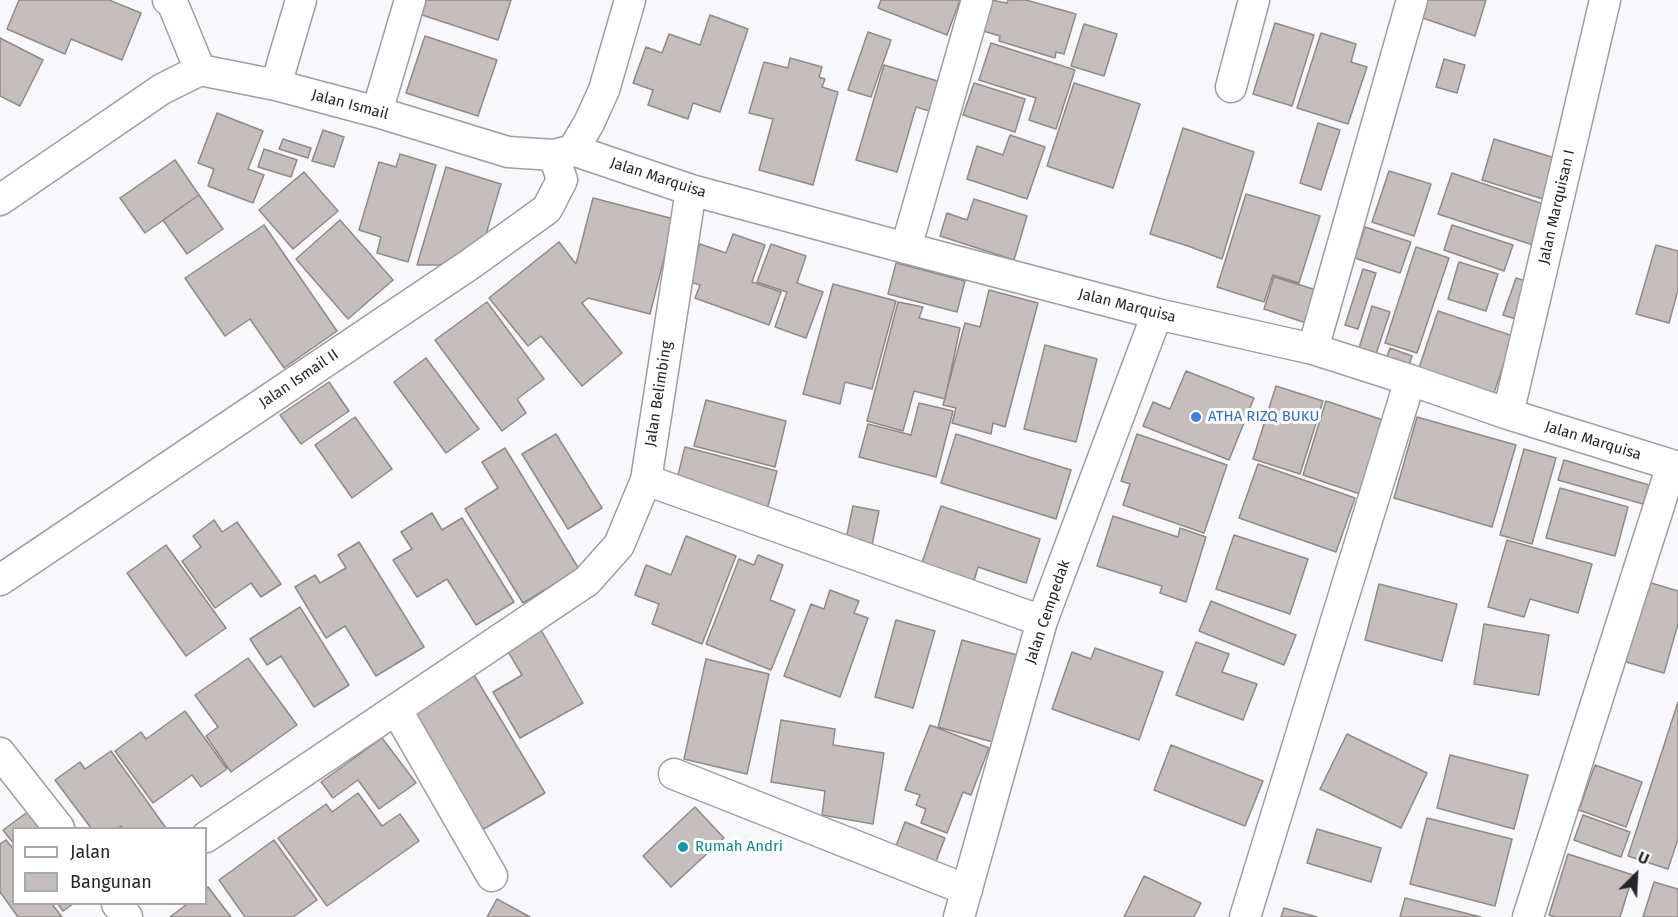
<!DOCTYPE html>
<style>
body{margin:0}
#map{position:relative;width:1678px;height:917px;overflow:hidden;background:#f6f8fe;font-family:"Fira Sans",sans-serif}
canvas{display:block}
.legend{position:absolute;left:12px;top:827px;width:195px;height:78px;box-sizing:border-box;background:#fff;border:2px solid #a8a8a9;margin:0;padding:8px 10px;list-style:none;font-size:18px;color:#252628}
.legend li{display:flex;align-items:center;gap:12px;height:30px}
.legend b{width:30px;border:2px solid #a8a8a9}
.north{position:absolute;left:1606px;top:845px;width:60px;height:60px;-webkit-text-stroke:4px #fff;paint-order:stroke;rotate:24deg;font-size:16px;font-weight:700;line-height:24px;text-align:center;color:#252628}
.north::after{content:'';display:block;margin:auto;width:21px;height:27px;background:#252628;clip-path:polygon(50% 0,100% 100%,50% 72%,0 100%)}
</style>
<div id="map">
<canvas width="1678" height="917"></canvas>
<ul class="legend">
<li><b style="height:8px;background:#fff"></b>Jalan</li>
<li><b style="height:16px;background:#c5bebb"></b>Bangunan</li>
</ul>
<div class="north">U</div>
</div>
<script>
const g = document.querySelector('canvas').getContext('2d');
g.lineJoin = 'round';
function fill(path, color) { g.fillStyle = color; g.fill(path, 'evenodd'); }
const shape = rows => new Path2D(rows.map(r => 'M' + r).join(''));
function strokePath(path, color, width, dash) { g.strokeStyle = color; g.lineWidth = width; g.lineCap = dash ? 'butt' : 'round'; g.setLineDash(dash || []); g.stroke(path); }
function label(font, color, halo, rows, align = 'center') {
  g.font = font + ' "Fira Sans",sans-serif'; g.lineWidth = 6; g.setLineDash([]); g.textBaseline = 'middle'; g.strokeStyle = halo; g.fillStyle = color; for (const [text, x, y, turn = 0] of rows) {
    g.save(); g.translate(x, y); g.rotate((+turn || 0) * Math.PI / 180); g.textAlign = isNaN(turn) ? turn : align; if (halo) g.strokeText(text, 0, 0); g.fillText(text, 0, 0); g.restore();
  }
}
const building = shape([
 [19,0,109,0,141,13,122,60,71,39,65,54,7,29,19,0],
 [421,0,511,0,498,40,416,13,421,0],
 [881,0,960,0,947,35,878,8,881,0],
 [991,0,1007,3,1008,0,1026,0,1076,14,1064,54,1056,52,1055,58,999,41,1000,36,983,31,991,0],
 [1422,0,1486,0,1475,36,1417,16,1422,0],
 [710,15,748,29,720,112,693,103,688,119,648,105,653,90,633,83,646,47,662,53,669,34,700,45,710,15],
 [1275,23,1314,35,1292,106,1253,94,1275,23],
 [1084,24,1117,34,1104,76,1071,66,1084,24],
 [868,32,891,40,871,97,848,90,868,32],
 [1321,33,1356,44,1351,62,1367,67,1348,124,1297,108,1321,33],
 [425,36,497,60,478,116,406,93,425,36],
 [0,38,43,60,20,106,0,96,0,38],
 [991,43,1075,70,1056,129,1029,120,1036,98,979,80,991,43],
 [790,58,822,67,819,77,825,79,822,87,838,92,813,185,759,170,773,119,749,113,764,62,788,68,790,58],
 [1444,59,1465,65,1457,93,1436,87,1444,59],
 [884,65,951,85,943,115,916,107,897,172,856,160,884,65],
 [974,83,1025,99,1015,132,963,115,974,83],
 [1074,83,1140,104,1113,188,1047,166,1074,83],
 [217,113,263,131,248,169,264,175,253,203,208,186,214,169,198,163,217,113],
 [1318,123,1340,130,1321,190,1300,183,1318,123],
 [1183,128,1254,152,1222,259,1188,246,1150,234,1183,128],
 [323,130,344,137,334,167,312,161,323,130],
 [1010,135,1045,147,1027,199,967,179,977,146,1003,155,1010,135],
 [283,139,311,148,308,158,279,149,283,139],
 [1494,139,1558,159,1546,200,1482,180,1494,139],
 [264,149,297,160,291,177,258,167,264,149],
 [400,154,436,165,408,262,377,253,381,237,359,230,379,162,396,167,400,154],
 [175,160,199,195,145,233,120,198,175,160],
 [446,167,501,184,484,241,452,265,417,265,446,167],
 [1389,171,1431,184,1414,236,1372,222,1389,171],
 [304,172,338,211,293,249,259,210,304,172],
 [1452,173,1549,206,1536,246,1438,214,1452,173],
 [1246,194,1320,216,1299,283,1273,275,1264,302,1217,287,1246,194],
 [199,195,223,229,187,254,163,220,199,195],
 [593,198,674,219,650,314,588,298,582,303,622,353,582,386,541,336,528,346,489,298,559,242,576,264,593,198],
 [974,199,1027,216,1014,260,940,236,947,213,967,220,974,199],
 [340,220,393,280,348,319,296,259,340,220],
 [264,225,337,331,284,368,250,319,225,336,185,278,264,225],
 [1452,225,1513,245,1504,271,1444,250,1452,225],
 [1365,227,1411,242,1400,273,1355,258,1365,227],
 [733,234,765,245,752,282,781,292,769,325,695,298,700,285,687,281,700,244,726,253,733,234],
 [771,244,806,256,797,283,823,292,806,338,775,327,787,292,757,282,771,244],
 [1656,245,1678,251,1678,290,1669,323,1636,314,1656,245],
 [1416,247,1449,258,1417,353,1385,343,1416,247],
 [1459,262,1498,274,1486,311,1448,299,1459,262],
 [896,263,965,281,957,312,888,294,896,263],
 [1363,269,1376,273,1358,329,1345,325,1363,269],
 [1274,277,1323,292,1312,325,1264,309,1274,277],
 [1516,278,1538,285,1525,322,1503,315,1516,278],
 [833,284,896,301,872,389,845,382,840,404,803,394,833,284],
 [989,290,1038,303,1005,427,993,423,991,434,952,423,956,408,943,405,965,323,980,327,989,290],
 [487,302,544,379,517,399,526,413,502,431,435,340,487,302],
 [898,302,923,307,919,318,960,328,945,399,914,391,903,431,867,421,898,302],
 [1372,306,1390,312,1376,354,1359,348,1372,306],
 [1438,311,1513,336,1493,396,1418,371,1438,311],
 [1045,345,1097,359,1076,442,1024,429,1045,345],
 [1390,348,1412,356,1406,375,1383,368,1390,348],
 [426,358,479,429,446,453,394,382,426,358],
 [1186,371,1254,398,1229,460,1143,426,1153,402,1170,409,1186,371],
 [329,382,349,411,301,444,280,415,329,382],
 [1276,386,1323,401,1300,474,1253,459,1276,386],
 [706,400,786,421,775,467,694,446,706,400],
 [1326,401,1383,420,1360,494,1303,475,1326,401],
 [919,403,953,411,936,477,859,457,868,424,911,435,919,403],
 [355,417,392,469,352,498,315,445,355,417],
 [1417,417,1516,445,1492,527,1394,498,1417,417],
 [556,434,602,508,568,529,522,454,556,434],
 [956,434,1071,470,1056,519,941,483,956,434],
 [1137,434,1227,465,1204,533,1123,505,1130,484,1121,481,1137,434],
 [685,447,777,471,767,510,675,487,685,447],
 [505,448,579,569,523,603,465,509,498,488,482,462,505,448],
 [1524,449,1556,458,1532,544,1500,535,1524,449],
 [1564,460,1649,485,1643,504,1558,480,1564,460],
 [1258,464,1355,498,1336,552,1239,518,1258,464],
 [1560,488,1628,507,1615,556,1546,538,1560,488],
 [853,506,879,511,871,550,845,544,853,506],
 [941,506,1040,539,1026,583,978,567,974,581,922,563,941,506],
 [432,513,442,530,462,518,514,602,476,625,447,579,417,597,393,560,412,549,401,532,432,513],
 [1113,516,1178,537,1180,528,1206,537,1186,602,1160,593,1162,586,1097,566,1113,516],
 [214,520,222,532,237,522,281,584,261,597,251,583,215,608,182,561,201,547,193,536,214,520],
 [1234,535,1308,559,1290,614,1216,589,1234,535],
 [686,536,736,556,702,644,652,624,659,604,635,595,646,565,671,575,686,536],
 [1507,540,1592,564,1578,613,1530,599,1524,617,1488,607,1507,540],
 [359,542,424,647,376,676,345,626,326,638,295,587,315,575,320,583,346,568,338,555,359,542],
 [166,545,226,628,186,656,127,573,166,545],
 [758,555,783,565,770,600,795,610,771,670,706,644,739,559,754,565,758,555],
 [1648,582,1678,591,1678,624,1664,673,1626,662,1648,582],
 [1379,584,1457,604,1442,661,1365,640,1379,584],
 [830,590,859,601,854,613,868,618,840,697,784,676,811,604,824,609,830,590],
 [1211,601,1296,635,1284,665,1199,631,1211,601],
 [300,607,349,685,314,707,281,656,267,665,250,639,300,607],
 [896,620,935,631,913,708,875,697,896,620],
 [537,623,583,703,520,738,493,692,522,675,503,643,537,623],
 [1484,624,1549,635,1539,695,1474,684,1484,624],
 [962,640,1017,655,993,742,938,727,962,640],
 [1196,642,1229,654,1222,672,1257,684,1243,720,1176,695,1196,642],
 [1095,648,1163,672,1139,740,1052,709,1072,652,1091,659,1095,648],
 [248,658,297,725,231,772,206,736,218,727,195,695,248,658],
 [706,659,769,674,747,774,684,759,706,659],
 [474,675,545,793,482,830,412,712,474,675],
 [1678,702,1678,839,1668,869,1628,856,1678,702],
 [185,711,227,769,201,787,192,775,153,803,115,751,141,732,146,739,185,711],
 [781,720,835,729,833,745,884,753,873,824,822,815,825,791,771,782,781,720],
 [930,725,989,748,971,795,963,792,947,833,921,823,926,809,916,805,920,795,905,790,930,725],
 [1347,734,1427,773,1401,828,1320,789,1347,734],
 [382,738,416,783,379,809,358,780,333,798,321,782,382,738],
 [1171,745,1263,781,1245,826,1154,790,1171,745],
 [111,751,166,828,123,828,121,826,118,828,91,828,55,780,80,762,85,769,111,751],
 [1450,755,1528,775,1514,829,1437,808,1450,755],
 [1595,765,1642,782,1626,827,1579,810,1595,765],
 [358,793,382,826,400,814,419,841,327,906,278,838,326,804,332,812,358,793],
 [695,807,724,838,671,887,643,856,695,807],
 [29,811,42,828,14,828,14,844,3,830,29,811],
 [1583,815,1630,832,1621,857,1574,840,1583,815],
 [1427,818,1512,839,1495,906,1410,884,1427,818],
 [905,822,945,838,933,869,893,854,905,822],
 [1317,829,1381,848,1371,882,1307,863,1317,829],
 [6,840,14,850,14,904,52,904,62,917,18,917,0,892,0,844,6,840],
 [274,840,317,900,293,917,245,917,219,880,274,840],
 [1568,854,1633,875,1620,917,1555,917,1549,915,1568,854],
 [1144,876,1201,903,1194,917,1124,917,1144,876],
 [1654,882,1678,889,1678,917,1643,917,1654,882],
 [208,887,231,917,170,917,187,904,206,904,206,889,208,887],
 [1405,898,1481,917,1400,917,1405,898],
 [497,899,530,917,487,917,497,899],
 [58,904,73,904,63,911,58,904],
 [1284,908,1317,917,1281,917,1284,908]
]);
fill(building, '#c5bebb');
strokePath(building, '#918a87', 1.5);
const minor = shape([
 [168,0,172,2,200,70],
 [276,85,301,0],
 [1231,87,1254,0],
 [377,112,410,0],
 [573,150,691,190,906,248,1157,314,1313,349,1410,380,1508,414,1678,467],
 [0,200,162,89,200,70,276,85,377,112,508,152,554,155,573,150,589,123,604,90,630,0],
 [906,248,977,0],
 [1313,349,1412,0],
 [1508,414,1605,0],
 [646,480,1042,621],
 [0,580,469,265,547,209,562,180,554,155],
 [396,709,492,876],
 [0,753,59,828],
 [674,774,967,890],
 [206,837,587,581,619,545,646,480,691,190],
 [117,904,127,917],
 [959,917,1042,621,1157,314],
 [1245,917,1410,380],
 [1528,917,1672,465]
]);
strokePath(minor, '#9c9ea4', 33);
strokePath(minor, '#fff', 30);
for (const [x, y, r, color] of [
 [1196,417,6,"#3f7fe0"],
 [683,847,6,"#0f9aa8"]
]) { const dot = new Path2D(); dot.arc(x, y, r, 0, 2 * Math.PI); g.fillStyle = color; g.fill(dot); strokePath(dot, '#fff', 2); }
label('15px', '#252628', '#fff', [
 ["Jalan Ismail",350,105,15],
 ["Jalan Marquisa",658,178,18],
 ["Jalan Marquisan I",1557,207,-77],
 ["Jalan Marquisa",1127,306,14],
 ["Jalan Ismail II",299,379,-34],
 ["Jalan Belimbing",659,394,-81],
 ["Jalan Marquisa",1593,441,17],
 ["Jalan Cempedak",1048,612,-71]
]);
label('15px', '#366cbe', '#fff', [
 ["ATHA RIZQ BUKU",1208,417]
], 'left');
label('15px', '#0d838f', '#fff', [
 ["Rumah Andri",695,847]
], 'left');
</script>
